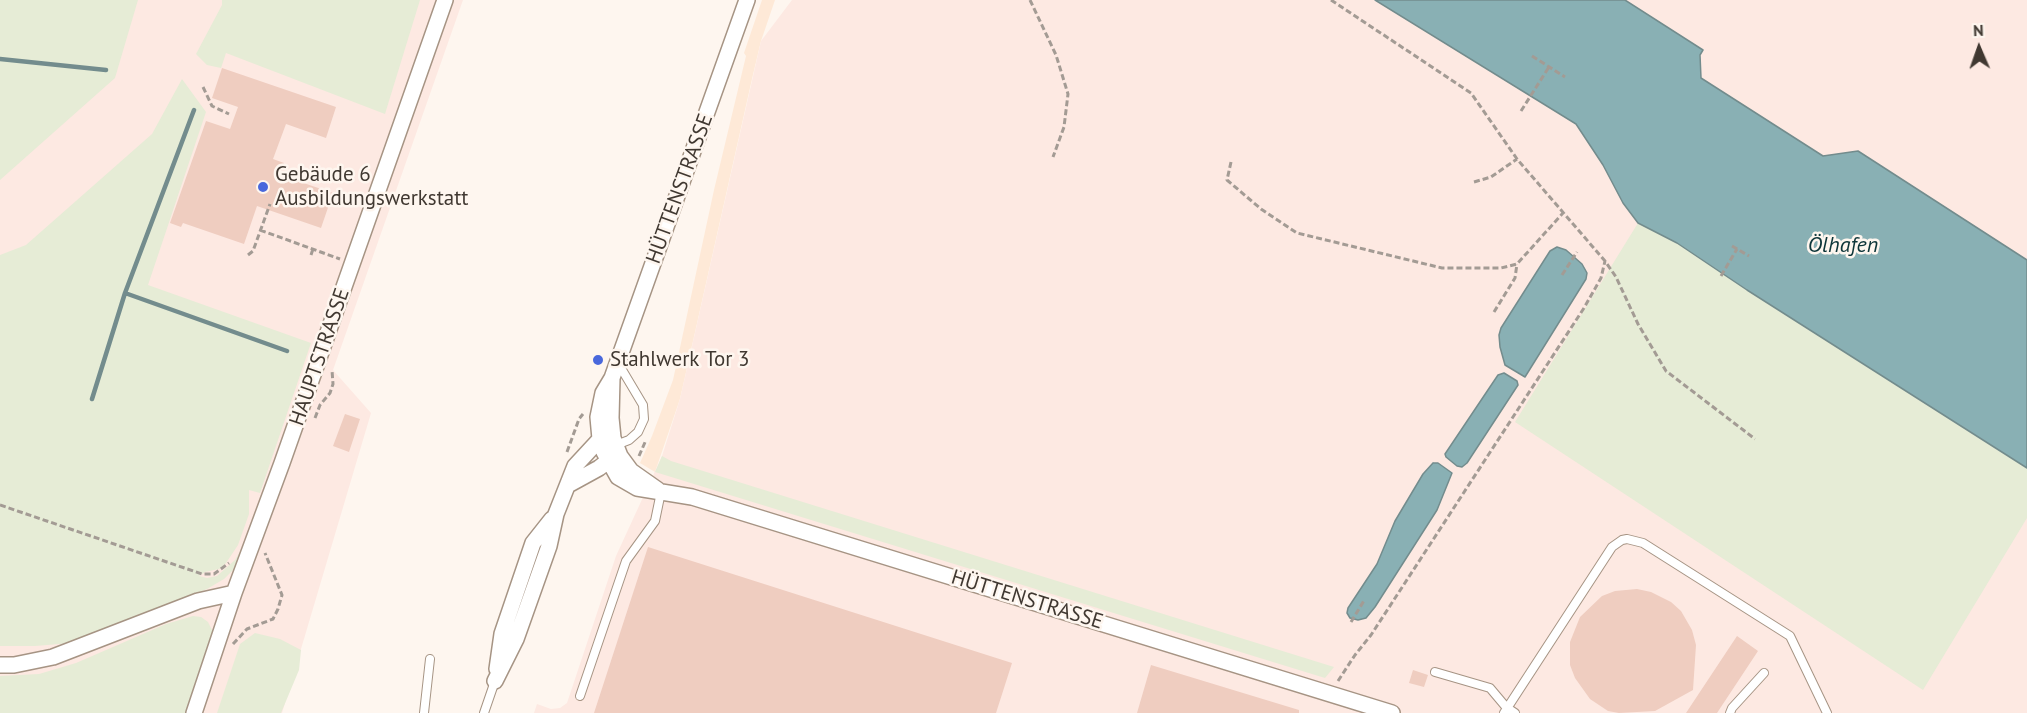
<!DOCTYPE html>
<meta charset="utf-8">
<style>
body{margin:0}
#map{position:relative;width:2027px;height:713px;overflow:hidden;background:#fef6ef;font-family:"PT Sans",sans-serif}
canvas{display:block}
.north{position:absolute;left:1949px;top:18px;width:60px;height:60px;-webkit-text-stroke:4px #fef6ef;paint-order:stroke;rotate:358deg;font-size:16px;font-weight:700;line-height:24px;text-align:center;color:#403831}
.north::after{content:'';display:block;margin:auto;width:21px;height:27px;background:#403831;clip-path:polygon(50% 0,100% 100%,50% 72%,0 100%)}
</style>
<div id="map">
<canvas width="2027" height="713"></canvas>
<div class="north">N</div>
</div>
<script>
const g = document.querySelector('canvas').getContext('2d');
g.lineJoin = 'round';
function fill(path, color) { g.fillStyle = color; g.fill(path, 'evenodd'); }
const shape = rows => new Path2D(rows.map(r => 'M' + r).join(''));
function strokePath(path, color, width, dash) { g.strokeStyle = color; g.lineWidth = width; g.lineCap = dash ? 'butt' : 'round'; g.setLineDash(dash || []); g.stroke(path); }
function label(font, color, halo, rows, align = 'center') {
  g.font = font + ' "PT Sans",sans-serif'; g.lineWidth = 5; g.setLineDash([]); g.textBaseline = 'middle'; g.strokeStyle = halo; g.fillStyle = color; for (const [text, x, y, turn = 0] of rows) {
    g.save(); g.translate(x, y); g.rotate((+turn || 0) * Math.PI / 180); g.textAlign = isNaN(turn) ? turn : align; if (halo) g.strokeText(text, 0, 0); g.fillText(text, 0, 0); g.restore();
  }
}
fill(shape([
 [762,0,775,0,761,41,752,79,680,399,655,472,640,463,652,436,673,380,714,190,746,56,744,53]
]), '#fee9d7');
fill(shape([
 [0,0,463,0,333,370,371,413,282,713,0,713],
 [792,0,1375,0,1576,124,1603,165,1623,203,2027,468,2027,713,534,713,537,704,551,709,560,708,567,703,616,556,662,456,680,399,761,41],
 [1625,0,2027,0,2027,260,1858,151,1823,156,1701,78,1700,55,1703,50]
]), '#fde9e2');
fill(shape([
 [0,0,138,0,115,78,0,180],
 [222,0,420,0,385,114,226,53,221,68,207,65,196,54,222,5],
 [182,79,206,112,148,285,311,343,260,493,249,490,249,514,238,545,226,563,219,569,205,572,199,576,207,578,217,576,235,560,245,543,235,568,224,579,207,589,72,643,35,646,0,646,0,255,26,245,152,134],
 [1638,223,1677,243,1747,290,2027,468,2027,518,1923,690,1515,422],
 [662,456,671,461,1334,667,1325,678,655,472],
 [193,616,201,617,208,622,212,630,212,640,188,713,0,713,0,676,39,674,76,663,166,624],
 [255,633,280,639,301,650,299,670,281,713,217,713,240,644]
]), '#e6ecd6');
const water = shape([
 [1375,0,1625,0,1703,50,1700,55,1701,78,1823,156,1858,151,2027,260,2027,468,1747,290,1677,243,1638,223,1623,203,1603,165,1576,124,1375,0],
 [1557,247,1566,250,1582,264,1587,273,1586,279,1525,377,1505,365,1500,347,1499,335,1501,328,1550,251,1557,247],
 [1504,373,1517,381,1518,385,1467,463,1462,467,1457,466,1446,457,1445,454,1498,375,1504,373],
 [1433,463,1438,463,1452,473,1437,510,1375,607,1366,618,1358,620,1350,618,1347,613,1348,608,1377,564,1395,521,1423,474,1433,463]
]);
fill(water, '#89b0b4');
strokePath(water, '#738c8d', 1.5);
strokePath(shape([
 [0,59,106,70],
 [125,293,287,351],
 [92,399,125,293,194,110]
]), '#738c8d', 4.5);
fill(shape([
 [222,68,336,107,326,138,286,124,273,159,284,163,280,175,333,193,321,228,257,206,244,244,183,223,181,227,170,223,206,121,230,129,238,107,212,98],
 [345,414,360,419,349,452,333,446],
 [648,547,1012,663,996,713,594,713],
 [1637,589,1651,592,1671,602,1681,611,1692,630,1696,645,1693,690,1655,711,1619,713,1608,711,1590,699,1575,678,1570,665,1570,642,1580,617,1602,596,1615,591],
 [1737,636,1758,651,1717,713,1686,713],
 [1151,665,1299,710,1299,713,1137,713],
 [1413,670,1428,675,1424,687,1409,683]
]), '#efcdc0');
const lane = shape([
 [616,445,629,440,638,432,644,419,643,405,618,363],
 [1435,672,1490,688,1506,707,1515,713],
 [580,696,626,561,655,521,661,492],
 [424,713,430,659],
 [484,713,495,681],
 [1504,713,1612,547,1622,540,1627,539,1643,543,1790,636,1827,713],
 [1730,713,1732,708,1764,673]
]);
const street = shape([
 [747,0,612,378,603,393,598,417,600,439,604,452,618,477,637,488,692,497,1392,713],
 [612,378,611,418,613,438,620,456,631,471,658,490],
 [568,485,599,468,608,461,612,452],
 [0,665,14,665,53,657,198,601,234,593],
 [497,669,502,634,533,543,552,519],
 [495,681,516,639,549,546,556,514,575,466,600,439],
 [194,713,234,593,282,463,445,0]
]);
strokePath(lane, '#a69484', 10);
strokePath(street, '#a69484', 18);
strokePath(shape([
 [1030,0,1056,55,1068,94,1064,127,1053,157],
 [1331,0,1471,93,1517,159,1605,261,1616,277,1638,324,1666,371,1755,439],
 [1532,56,1565,77],
 [203,87,212,106,229,114],
 [1521,111,1549,67],
 [1231,162,1227,180,1261,209,1297,233,1442,268,1501,268,1517,264,1563,213],
 [1474,182,1491,177,1517,159],
 [260,230,340,259],
 [1732,246,1749,256],
 [248,255,253,251,270,204],
 [311,255,313,249],
 [1562,275,1577,252],
 [1721,276,1737,249],
 [1494,312,1515,278,1517,264],
 [315,418,320,405,330,393,333,384,332,370],
 [567,452,579,419,583,414],
 [639,456,646,440],
 [0,505,202,574,214,574,229,563],
 [1351,622,1365,599],
 [233,644,247,629,273,619,278,609,282,595,265,553],
 [1338,681,1355,655,1371,635,1584,308,1601,278,1605,261]
]), '#a39b94', 3, [6, 3]);
strokePath(lane, '#fff', 8);
strokePath(street, '#fff', 15);
for (const [x, y, r, color] of [
 [263,187,6,"#4968dc"],
 [598,360,6,"#4968dc"]
]) { const dot = new Path2D(); dot.arc(x, y, r, 0, 2 * Math.PI); g.fillStyle = color; g.fill(dot); strokePath(dot, '#fef6ef', 2); }
label('21px', '#403831', '#fef6ef', [
 ["Gebäude 6",275,175],
 ["Ausbildungswerkstatt",275,199],
 ["Stahlwerk Tor 3",610,360]
], 'left');
label('21px', '#403831', '#fef6ef', [
 ["HÜTTENSTRASSE",680,189,-70],
 ["HAUPTSTRASSE",320,357,-71],
 ["HÜTTENSTRASSE",1027,600,17]
]);
label('italic 22px', '#0d3539', '#fef6ef', [
 ["Ölhafen",1843,246]
]);
</script>
